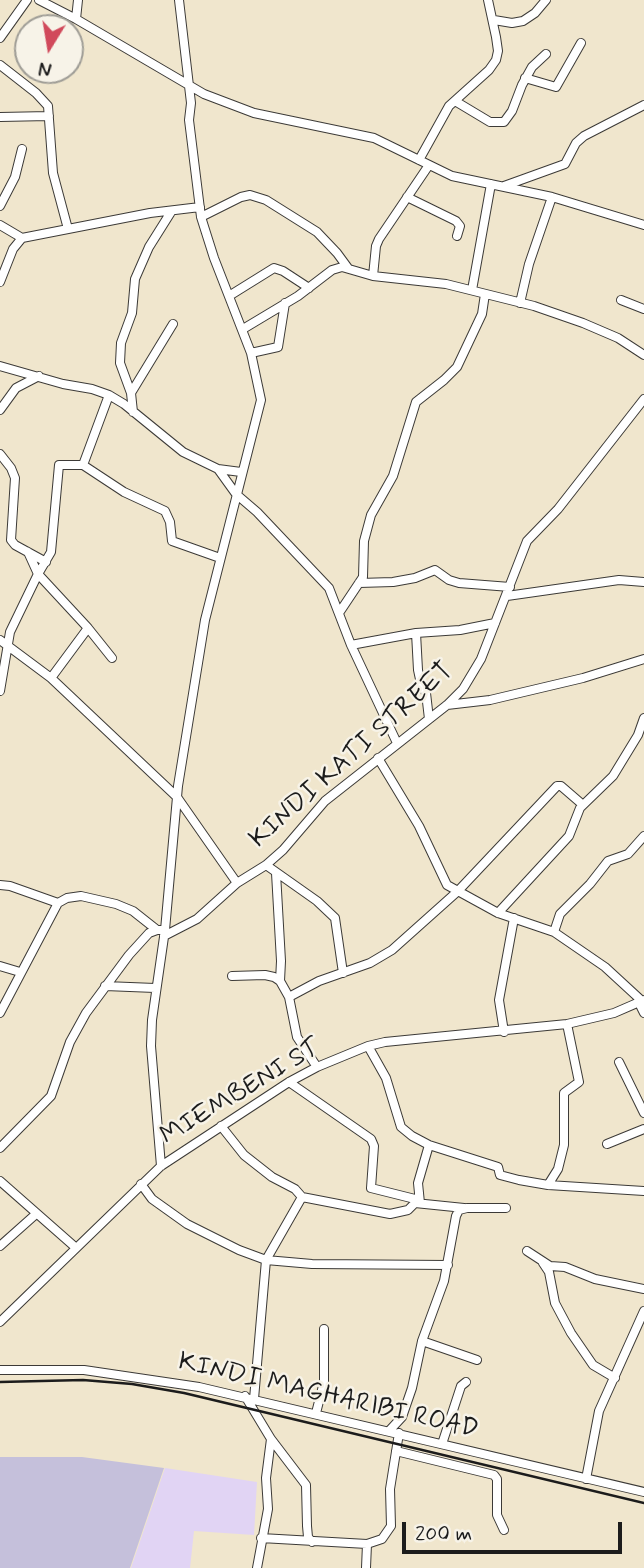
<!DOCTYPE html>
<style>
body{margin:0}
#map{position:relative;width:644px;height:1568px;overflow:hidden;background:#f0e6cd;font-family:Mynerve,sans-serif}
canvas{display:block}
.north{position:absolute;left:14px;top:14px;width:70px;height:70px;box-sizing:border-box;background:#f7f3e8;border:2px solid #9f9d96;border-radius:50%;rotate:191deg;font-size:19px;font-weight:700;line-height:28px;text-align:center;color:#1c1c1c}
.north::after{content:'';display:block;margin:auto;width:24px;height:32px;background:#d1495b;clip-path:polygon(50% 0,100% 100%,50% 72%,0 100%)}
.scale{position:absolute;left:402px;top:1522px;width:220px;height:32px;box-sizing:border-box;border:4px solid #1c1c1c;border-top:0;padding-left:9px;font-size:21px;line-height:24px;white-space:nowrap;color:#1c1c1c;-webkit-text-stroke:5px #f7f3e8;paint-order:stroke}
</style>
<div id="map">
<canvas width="644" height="1568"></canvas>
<div class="north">N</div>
<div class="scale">200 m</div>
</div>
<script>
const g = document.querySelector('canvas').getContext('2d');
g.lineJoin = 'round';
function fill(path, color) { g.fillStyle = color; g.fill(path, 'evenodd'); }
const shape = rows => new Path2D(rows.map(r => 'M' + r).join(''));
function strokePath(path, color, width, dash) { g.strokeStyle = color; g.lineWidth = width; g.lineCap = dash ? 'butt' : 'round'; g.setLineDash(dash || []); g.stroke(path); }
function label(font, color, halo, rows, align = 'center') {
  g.font = font + ' Mynerve,sans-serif'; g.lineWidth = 5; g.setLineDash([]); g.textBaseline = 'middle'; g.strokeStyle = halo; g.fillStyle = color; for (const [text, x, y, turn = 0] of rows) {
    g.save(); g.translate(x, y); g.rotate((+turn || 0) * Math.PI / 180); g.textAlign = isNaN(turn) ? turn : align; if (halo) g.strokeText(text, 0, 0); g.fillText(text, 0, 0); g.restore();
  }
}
fill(shape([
 [165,1468,257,1482,254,1535,194,1531,190,1568,131,1568]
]), '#e1d4f4');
fill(shape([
 [0,1457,82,1457,164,1468,130,1568,0,1568]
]), '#c5c0db');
const street = shape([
 [39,0,76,19,204,94,254,113,374,138,452,176,552,197,644,225],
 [76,19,78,0],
 [494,20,512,23,523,21,535,13,546,0],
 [0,38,27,0],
 [0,65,36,93,48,106,53,173,68,229],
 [525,78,556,87,581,43],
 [455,101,490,122,504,122,512,111,522,85,532,67,546,54],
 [0,117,49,116],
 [419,160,449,106,489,70,496,60,498,51,496,37,488,0],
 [504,186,565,164,576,143,584,136,644,105],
 [407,197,456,221,460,226,457,236],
 [0,206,15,177,22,149],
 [201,217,241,197,250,195,266,200,317,232,337,253,348,268],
 [0,225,22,238],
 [373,276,376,246,379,239,429,165],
 [0,282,13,249,22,238,150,213,200,207],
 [472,290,491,184],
 [229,296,274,268,283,271,309,288],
 [621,300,644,309],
 [520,303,529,264,552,197],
 [243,329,298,296,332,270,342,267,373,276,446,284,534,306,583,323,618,338,644,355],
 [251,353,278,347,285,303],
 [0,366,63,384,92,389,109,395,124,404,183,452,218,469,236,494,257,512,329,588,351,645,397,743],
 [131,393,173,324],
 [0,410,16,388,39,376],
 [133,412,131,393,120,363,121,343,132,313,135,279,149,247,171,212],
 [0,454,11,468,15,478,11,540,15,545,46,562],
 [83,465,124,492,165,511,170,522,172,541,220,558],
 [218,469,241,472],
 [28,552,38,574,88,628,112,658],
 [359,583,393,582,415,578,435,570,449,580,459,583,510,587],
 [507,596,619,580,644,582],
 [339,613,363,577,364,541,371,515,393,476,416,402,444,380,457,367,482,314,485,294],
 [416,633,418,670,421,684,426,693,429,719],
 [0,640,51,678,177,797,237,883],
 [351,645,416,633,460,630,495,623],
 [51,678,88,628],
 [0,691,10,632,38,574,51,552,59,465,83,465,109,395],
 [447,705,490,700,583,678,644,659],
 [378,758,419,826,447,885,498,913,554,932,605,967,642,1001],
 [266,865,317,901,335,918,343,973],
 [276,873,281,961,280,981],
 [0,885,10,886,58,903],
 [498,913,569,836,580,808,613,776,638,735,644,718],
 [554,932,560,914,590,884,608,861,628,854,644,836],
 [164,936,197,919,237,883,266,865,283,850,325,801,447,705,463,689,481,659,527,541,558,509,644,399],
 [0,966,20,972],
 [232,976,265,975,274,977,280,981,289,997,297,1037,317,1067],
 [105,986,155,988],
 [289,997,319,981,370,963,392,950,458,891,557,786,561,786,583,805],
 [641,1007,644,1013],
 [0,1013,58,903,67,898,81,896,116,904,133,911,157,930],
 [504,1032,499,1000,514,918],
 [368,1046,386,1078,401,1127,412,1136,429,1145,498,1167,500,1175,519,1180,548,1185,644,1191],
 [619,1062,644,1113],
 [289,1082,371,1139,374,1146,371,1188,419,1200],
 [221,1126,244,1155,272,1177,295,1189,302,1197,266,1260,254,1399],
 [607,1144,644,1129],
 [0,1148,51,1096,70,1042,86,1013,129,955,149,933,157,930,165,930],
 [161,1166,151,1046,152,1020,165,930,178,786,205,620,261,400,251,353,214,258,201,217,189,120,191,103,179,0],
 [0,1181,75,1247],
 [141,1184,152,1199,187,1224,239,1250,266,1260,312,1264,448,1265],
 [548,1185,558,1169,564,1145,564,1093,579,1082,567,1024],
 [302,1197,390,1214,408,1210,415,1203,464,1208],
 [420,1203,418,1183,429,1145],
 [0,1246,36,1214],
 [527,1251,550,1266,565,1267,595,1279,644,1289],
 [543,1263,549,1272,555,1303,571,1333,593,1365,615,1378],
 [0,1322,161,1166,289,1082,317,1067,368,1046,385,1042,567,1024,614,1013,644,1000],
 [422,1341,477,1360],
 [0,1370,84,1370,199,1387,644,1492],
 [245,1396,271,1439,266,1478,268,1509,257,1568],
 [316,1413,324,1382,324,1329],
 [389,1431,402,1417,412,1388,422,1341,444,1281,456,1216,459,1210,467,1208,506,1208],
 [271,1439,306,1485,307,1526,308,1537,312,1542],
 [442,1444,461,1386,466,1382],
 [396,1451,494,1475,497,1479,497,1515,504,1530],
 [586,1479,599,1411,644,1311],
 [261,1538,367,1544],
 [366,1568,367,1544,382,1539,391,1526,390,1489,399,1433]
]);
strokePath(street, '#3c3a37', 10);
strokePath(street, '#fff', 8);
strokePath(shape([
 [0,1382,83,1380,132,1384,184,1393,644,1503]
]), '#1c1c1c', 2.5);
label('26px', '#1c1c1c', '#f7f3e8', [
 ["KINDI KATI STREET",352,756,-42],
 ["MIEMBENI ST",241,1093,-31],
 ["KINDI MAGHARIBI ROAD",328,1397,13]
]);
</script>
